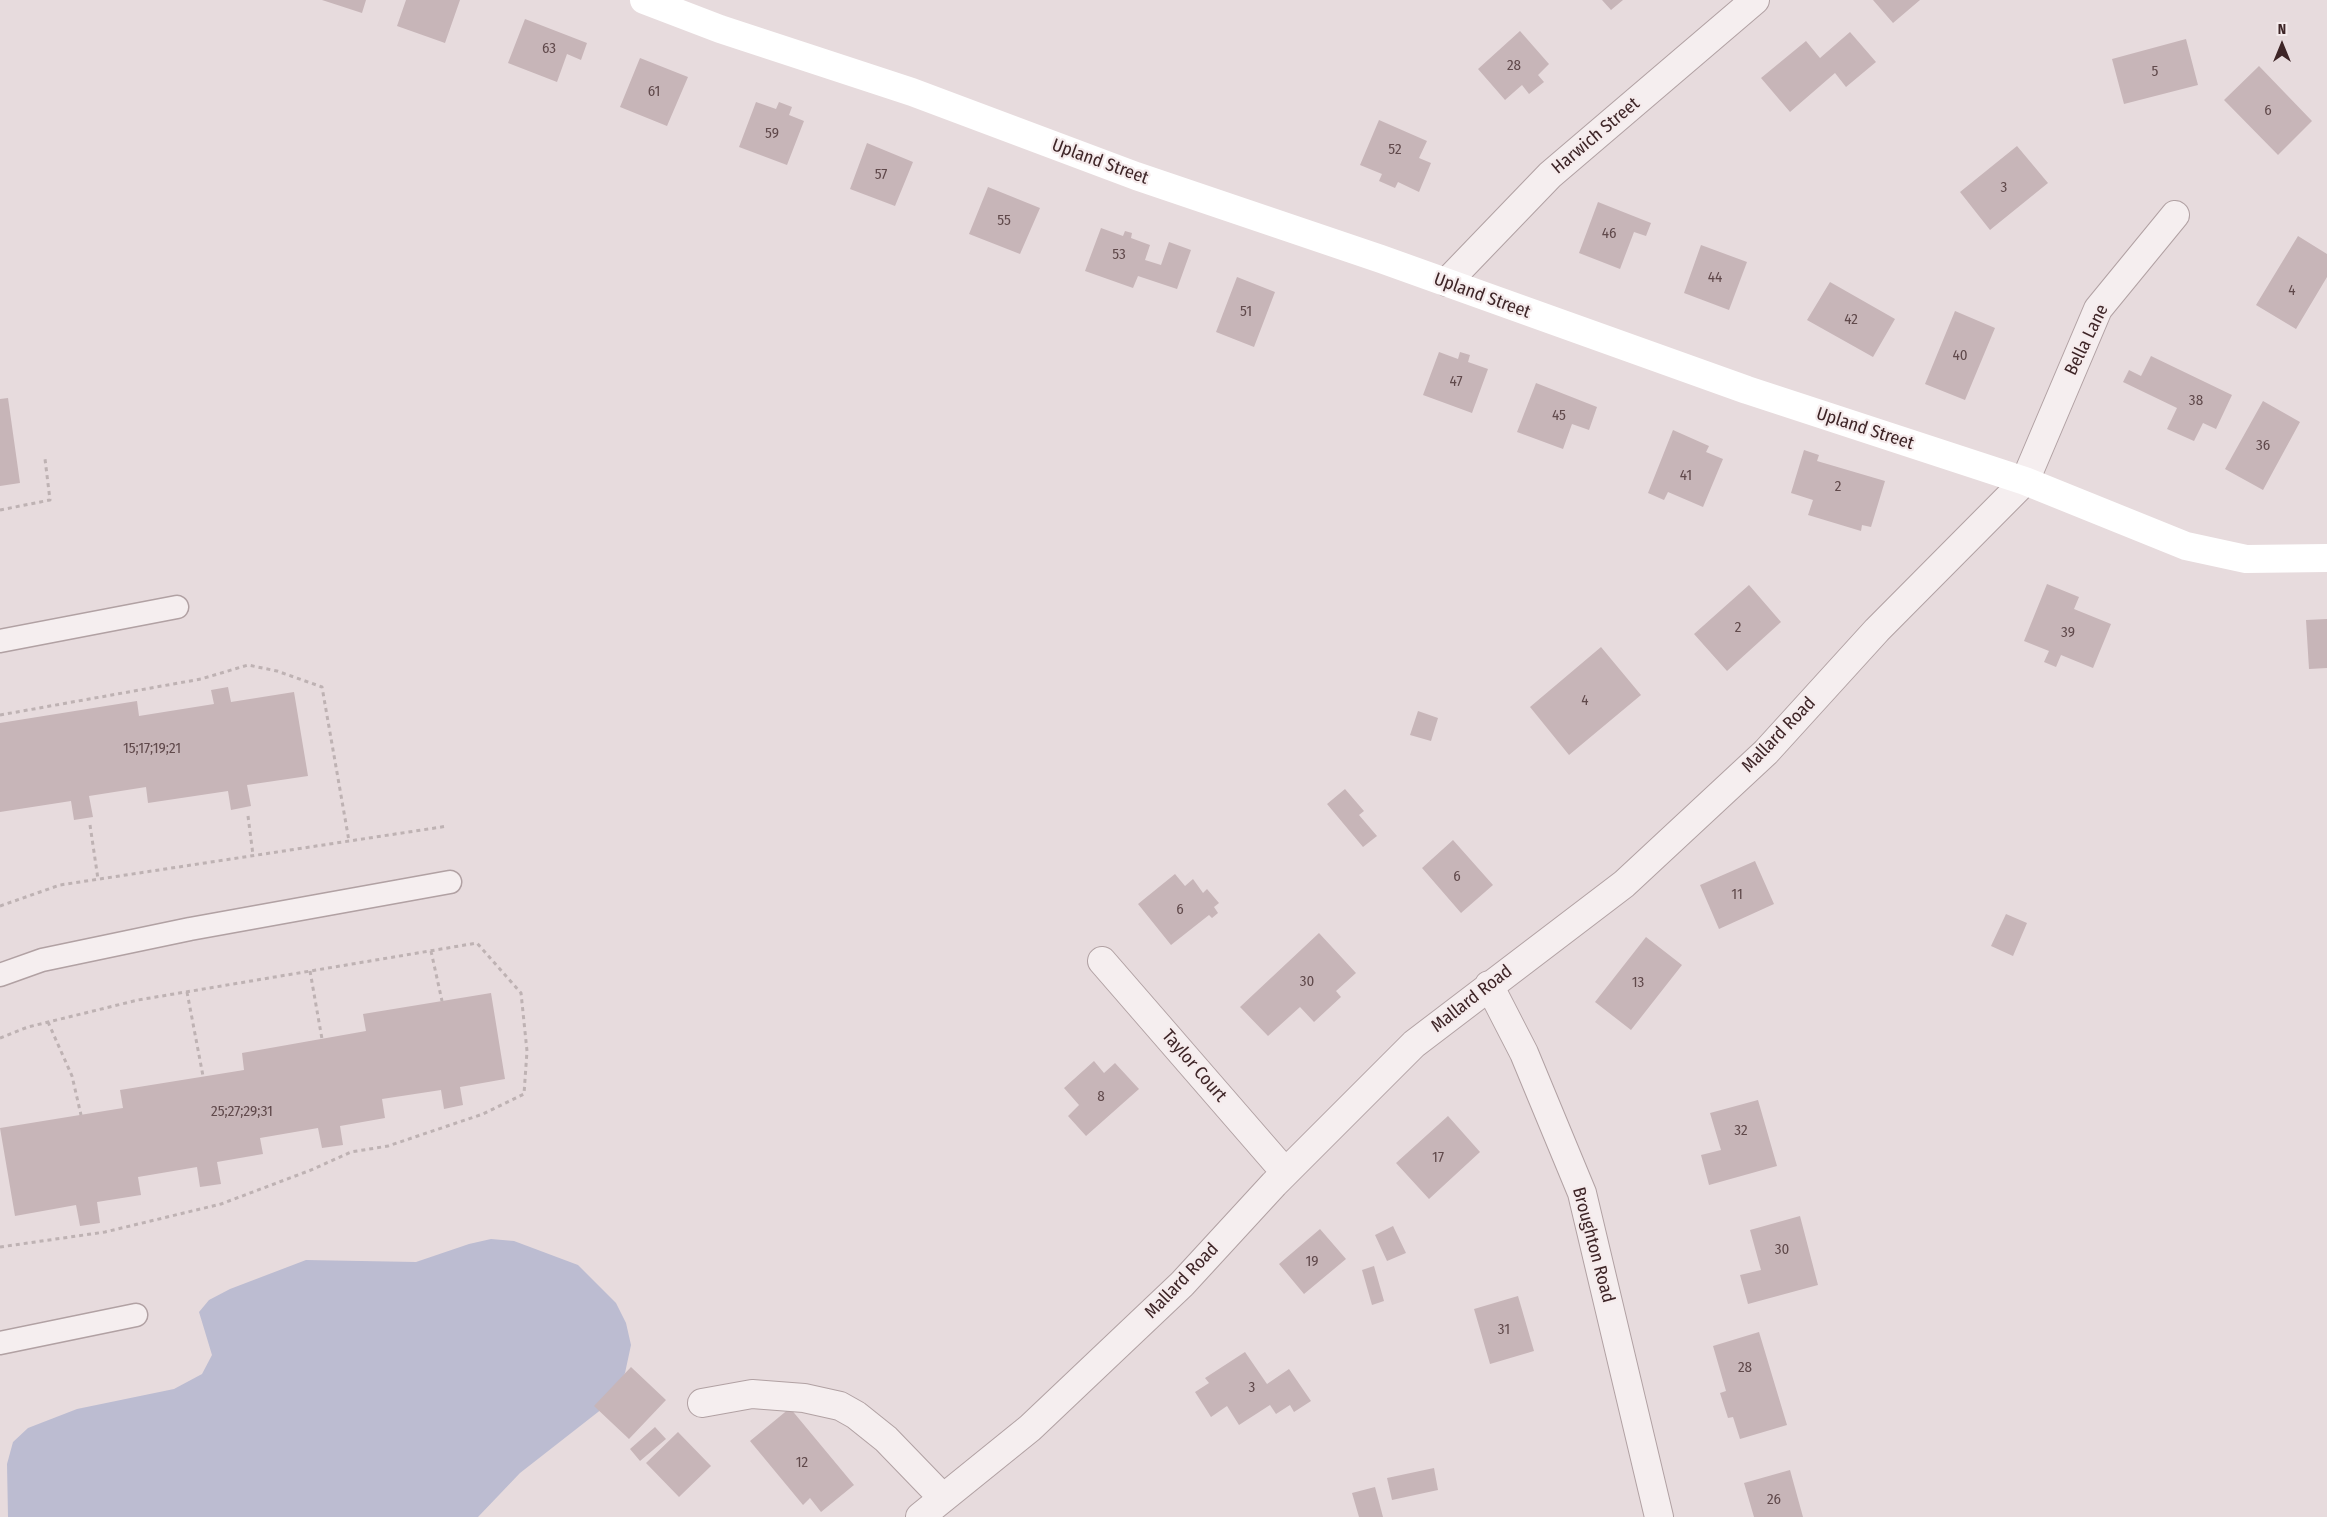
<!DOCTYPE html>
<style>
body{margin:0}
#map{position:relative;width:2327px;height:1517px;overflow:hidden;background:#e7dbdd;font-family:"Fira Sans Condensed",sans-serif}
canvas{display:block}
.north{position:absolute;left:2257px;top:20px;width:50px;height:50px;-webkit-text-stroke:4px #f5ebec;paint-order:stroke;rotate:0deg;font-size:14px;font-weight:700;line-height:20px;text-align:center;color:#3e2527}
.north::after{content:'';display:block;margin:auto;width:18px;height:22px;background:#3e2527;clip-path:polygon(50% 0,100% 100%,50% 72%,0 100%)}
</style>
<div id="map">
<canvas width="2327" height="1517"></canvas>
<div class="north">N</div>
</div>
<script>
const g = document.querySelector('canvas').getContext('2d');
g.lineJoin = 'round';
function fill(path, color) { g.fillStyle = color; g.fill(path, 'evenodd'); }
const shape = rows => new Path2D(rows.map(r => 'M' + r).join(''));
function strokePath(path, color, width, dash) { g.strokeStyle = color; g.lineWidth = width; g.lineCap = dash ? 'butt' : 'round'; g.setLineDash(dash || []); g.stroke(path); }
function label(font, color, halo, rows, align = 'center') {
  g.font = font + ' "Fira Sans Condensed",sans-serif'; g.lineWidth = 4.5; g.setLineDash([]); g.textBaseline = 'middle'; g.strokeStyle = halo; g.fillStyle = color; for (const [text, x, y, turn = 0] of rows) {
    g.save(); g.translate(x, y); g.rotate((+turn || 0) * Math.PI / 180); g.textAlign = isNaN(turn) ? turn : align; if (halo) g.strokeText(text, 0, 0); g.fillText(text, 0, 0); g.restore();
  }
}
fill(shape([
 [491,1239,514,1241,578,1265,616,1303,626,1323,631,1345,625,1373,607,1405,520,1473,478,1517,8,1517,7,1464,13,1442,28,1428,77,1409,174,1389,202,1374,212,1355,199,1312,209,1300,230,1289,306,1260,416,1262,469,1244]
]), '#bcbcd1');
fill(shape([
 [322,0,366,0,362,13],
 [406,0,460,0,445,43,397,26],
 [1602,0,1623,0,1611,10],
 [1873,0,1920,0,1893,23],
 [525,19,587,43,581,60,567,54,557,82,508,63],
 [1520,31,1549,64,1538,75,1544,82,1529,94,1522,85,1505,100,1478,69],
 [1850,32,1876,62,1846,87,1835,73,1790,112,1761,78,1806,41,1820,58],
 [2186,39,2198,85,2124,104,2112,59],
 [640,58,688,77,667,126,620,107],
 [2259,66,2312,121,2278,155,2224,100],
 [756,102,776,109,779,102,792,107,789,115,804,121,787,165,739,147],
 [1379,120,1427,141,1419,158,1431,163,1419,192,1398,182,1395,188,1379,181,1382,174,1360,165],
 [867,143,913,162,895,206,850,189],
 [2017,146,2048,183,1990,230,1960,192],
 [988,187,1040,208,1020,254,969,234],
 [1598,202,1651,223,1646,236,1634,232,1620,269,1579,253],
 [1101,228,1123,236,1125,231,1132,233,1131,238,1150,245,1145,260,1161,265,1169,242,1191,250,1177,289,1138,276,1133,288,1085,271],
 [2298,236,2327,254,2327,277,2296,329,2256,305],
 [1701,245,1747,262,1729,310,1684,293],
 [1237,277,1275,292,1254,347,1216,332],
 [1830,282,1895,319,1873,357,1807,320],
 [1955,311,1995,328,1965,400,1925,384],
 [1439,352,1458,359,1460,352,1470,355,1468,362,1488,369,1472,413,1423,395],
 [2151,356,2232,395,2216,429,2203,423,2194,441,2167,429,2177,408,2123,382,2129,370,2141,376],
 [1536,383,1597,407,1589,430,1572,424,1563,449,1517,432],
 [8,398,20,483,0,486,0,399],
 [2263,401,2300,422,2263,490,2225,469],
 [1673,430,1709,446,1706,452,1723,459,1703,507,1668,492,1664,500,1648,493],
 [1804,450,1819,455,1817,461,1885,481,1871,527,1862,525,1861,531,1808,515,1813,500,1791,493],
 [2047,584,2079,597,2074,609,2111,624,2093,668,2061,655,2056,667,2044,662,2049,651,2024,641],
 [1749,585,1781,622,1727,671,1694,634],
 [2327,619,2327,668,2309,669,2306,620],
 [1601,647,1641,695,1569,755,1530,707],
 [228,687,231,702,294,692,308,776,247,785,251,806,231,810,228,791,148,803,146,787,89,796,93,817,74,820,71,801,0,812,0,723,137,701,139,716,214,704,211,690],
 [1418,711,1438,718,1431,741,1410,735],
 [1345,789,1364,811,1359,815,1377,836,1363,847,1327,804],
 [1453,840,1493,885,1461,913,1422,868],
 [1755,861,1774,904,1719,929,1700,885],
 [1175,874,1185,886,1193,879,1203,893,1207,889,1219,903,1214,907,1218,913,1212,918,1209,915,1171,945,1138,904],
 [2006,914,2027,923,2013,956,1991,946],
 [1319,933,1356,973,1336,991,1341,997,1314,1022,1300,1007,1268,1036,1240,1007],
 [1646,937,1682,965,1631,1030,1595,1002],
 [491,993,505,1079,460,1087,463,1105,444,1109,441,1090,382,1099,385,1118,340,1126,343,1145,322,1148,318,1128,260,1138,263,1154,217,1162,221,1184,200,1187,197,1167,138,1177,141,1195,97,1202,100,1223,80,1226,76,1205,15,1216,0,1128,123,1108,120,1090,244,1070,242,1053,366,1031,363,1014],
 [1094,1061,1104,1073,1115,1063,1139,1089,1086,1136,1068,1116,1079,1105,1064,1088],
 [1758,1100,1777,1166,1709,1185,1701,1155,1721,1150,1710,1113],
 [1448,1116,1480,1152,1429,1199,1396,1163],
 [1800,1216,1818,1285,1748,1304,1740,1275,1761,1270,1750,1230],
 [1393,1226,1406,1253,1387,1261,1375,1235],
 [1320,1229,1346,1259,1304,1294,1279,1264],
 [1374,1266,1384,1301,1372,1305,1362,1270],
 [1518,1296,1534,1351,1490,1364,1474,1309],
 [1759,1332,1787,1425,1740,1439,1733,1417,1728,1418,1720,1393,1726,1391,1713,1346],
 [1245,1352,1267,1384,1289,1369,1311,1401,1294,1412,1290,1405,1276,1414,1270,1405,1239,1425,1227,1406,1211,1417,1195,1392,1209,1383,1205,1378],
 [631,1367,666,1400,629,1439,594,1406],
 [790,1408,854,1485,821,1512,810,1498,803,1505,750,1441],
 [655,1427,666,1439,640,1461,630,1449],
 [678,1432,711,1466,679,1497,646,1463],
 [1434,1468,1438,1490,1392,1500,1387,1478],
 [1790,1470,1803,1517,1754,1517,1744,1483],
 [1375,1487,1383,1517,1359,1517,1352,1493]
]), '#c7b5b8');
const lane = shape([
 [0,641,177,607],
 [0,975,42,960,190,929,450,882],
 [0,1343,136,1315]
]);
const street = shape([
 [1447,282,1550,175,1755,0],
 [1102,961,1285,1172],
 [1489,985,1524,1053,1582,1193,1659,1517],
 [702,1403,752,1394,804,1398,840,1406,856,1415,886,1439,943,1498],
 [920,1517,1030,1428,1182,1284,1274,1184,1414,1044,1624,884,1766,752,1877,630,2025,481,2098,309,2175,215]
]);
strokePath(lane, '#b1a1a3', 25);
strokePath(street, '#b1a1a3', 30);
strokePath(shape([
 [0,510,50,500,45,459],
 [0,715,201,679,248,665,277,671,322,687,349,841],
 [248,816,253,855],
 [90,825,98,879],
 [0,906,60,885,448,826],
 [431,951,442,1001],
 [310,971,322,1039],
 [187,992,203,1076],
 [48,1022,72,1076,81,1115],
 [0,1038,28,1027,138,1000,477,943,521,993,527,1051,524,1094,483,1114,388,1146,351,1152,311,1170,221,1204,105,1232,0,1247]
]), '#beb2b3', 3, [4, 4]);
strokePath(lane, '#f5eeef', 22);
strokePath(street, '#f5eeef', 28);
strokePath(shape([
 [644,0,720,29,912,92,1136,176,1381,259,1747,390,2025,481,2186,546,2246,559,2327,558]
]), '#fff', 28);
label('15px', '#60494b', null, [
 ["63",549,49],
 ["28",1514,66],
 ["5",2155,72],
 ["61",654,92],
 ["6",2268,111],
 ["59",772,134],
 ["52",1395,150],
 ["57",881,175],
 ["3",2004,188],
 ["55",1004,221],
 ["46",1609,234],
 ["53",1119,255],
 ["44",1715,278],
 ["4",2292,291],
 ["51",1246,312],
 ["42",1851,320],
 ["40",1960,356],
 ["47",1456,382],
 ["38",2196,401],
 ["45",1559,416],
 ["36",2263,446],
 ["41",1686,476],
 ["2",1838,487],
 ["2",1738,628],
 ["39",2068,633],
 ["4",1585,701],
 ["15;17;19;21",152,749],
 ["6",1457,877],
 ["11",1737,895],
 ["6",1180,910],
 ["30",1307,982],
 ["13",1638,983],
 ["8",1101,1097],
 ["25;27;29;31",242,1112],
 ["32",1741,1131],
 ["17",1438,1158],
 ["30",1782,1250],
 ["19",1312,1262],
 ["31",1504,1330],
 ["28",1745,1368],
 ["3",1252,1388],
 ["12",802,1463],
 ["26",1774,1500]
]);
label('18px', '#3e2527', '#f5ebec', [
 ["Harwich Street",1596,136,-40],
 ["Upland Street",1100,162,20],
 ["Upland Street",1482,296,20],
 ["Bella Lane",2087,340,-64],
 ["Upland Street",1865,429,18],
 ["Mallard Road",1779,735,-46],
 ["Mallard Road",1472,999,-38],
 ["Taylor Court",1194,1066,49],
 ["Broughton Road",1593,1245,75],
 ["Mallard Road",1182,1281,-46]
]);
</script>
